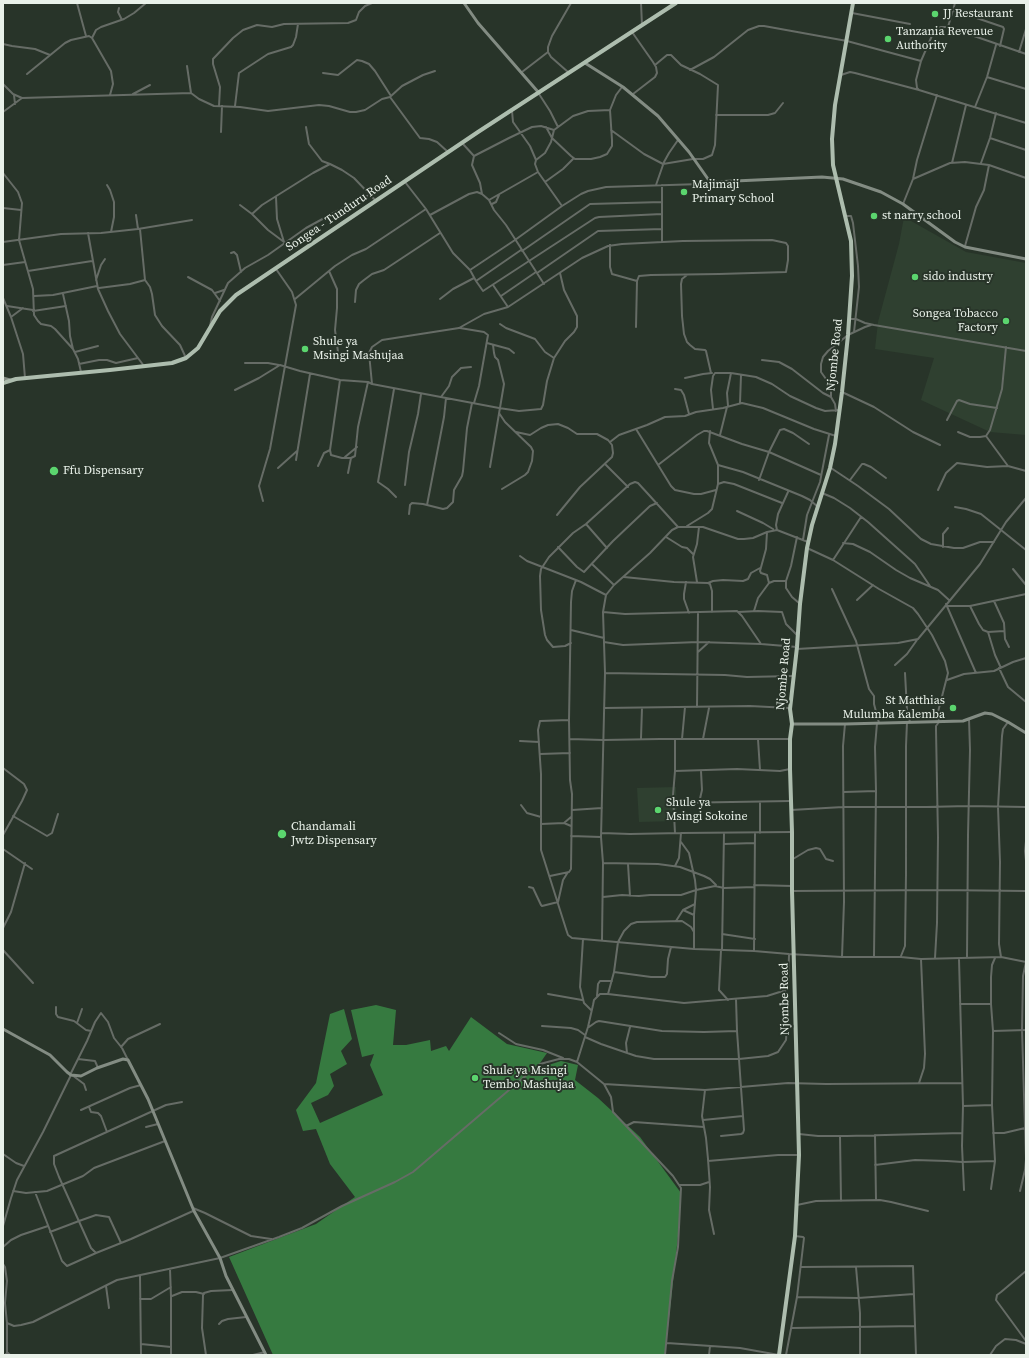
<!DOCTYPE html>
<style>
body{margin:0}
#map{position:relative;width:1029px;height:1358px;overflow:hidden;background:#283429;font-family:"Source Serif 4",serif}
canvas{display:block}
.frame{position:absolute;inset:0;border:4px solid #e9f1e9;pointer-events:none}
</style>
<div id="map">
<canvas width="1029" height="1358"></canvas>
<div class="frame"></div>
</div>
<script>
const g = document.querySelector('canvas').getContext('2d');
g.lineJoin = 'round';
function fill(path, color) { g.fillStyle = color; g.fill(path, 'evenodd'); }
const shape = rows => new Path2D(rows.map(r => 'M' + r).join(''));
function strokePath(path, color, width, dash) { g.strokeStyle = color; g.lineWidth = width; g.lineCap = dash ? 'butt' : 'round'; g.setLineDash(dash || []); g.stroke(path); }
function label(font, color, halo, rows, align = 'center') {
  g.font = font + ' "Source Serif 4",serif'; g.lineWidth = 4; g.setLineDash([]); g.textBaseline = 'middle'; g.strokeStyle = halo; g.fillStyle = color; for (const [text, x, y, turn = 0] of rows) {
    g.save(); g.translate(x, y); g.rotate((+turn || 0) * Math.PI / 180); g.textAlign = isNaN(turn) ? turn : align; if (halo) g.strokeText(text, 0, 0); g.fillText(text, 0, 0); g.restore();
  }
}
fill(shape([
 [904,217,966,252,1026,263,1026,435,990,432,921,400,934,358,875,349,878,322,899,244],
 [676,787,677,821,639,822,637,788]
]), '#2f4030');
fill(shape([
 [376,1005,396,1010,393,1045,406,1045,430,1040,431,1051,446,1046,449,1051,471,1017,507,1044,547,1053,536,1069,561,1061,578,1065,575,1080,598,1098,640,1137,681,1193,679,1227,665,1355,273,1355,229,1257,316,1224,355,1197,330,1164,316,1129,303,1131,296,1110,316,1083,330,1014,344,1009,352,1039,341,1051,347,1064,330,1074,334,1086,328,1095,311,1103,320,1123,383,1095,370,1065,374,1054,362,1057,351,1010]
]), '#367a40');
strokePath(shape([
 [77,3,86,36],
 [171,3,172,3],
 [641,3,642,25],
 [119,8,118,12,122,20],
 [953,10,1003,27,1004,29,1000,46],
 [852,13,910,24],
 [948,27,955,3],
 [632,32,653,62,656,67,657,73,655,77,633,94],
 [92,38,96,30,101,27,124,19,134,13,146,3],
 [3,44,12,46,35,49,50,55],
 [1019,52,1026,29],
 [1026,54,948,27,941,27,936,29,934,31,921,61,916,80,917,88,919,90,1026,123],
 [187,66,191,93],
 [690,70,714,57,748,30,759,26,764,26,847,41,921,61],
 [522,72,548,52],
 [568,72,551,57,548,52,548,47,552,36,571,3],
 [323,73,338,75,357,60,362,61,369,64,375,71,391,96],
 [27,74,65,43,71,40,89,36,92,38,111,71,113,84,110,95],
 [841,75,850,72,855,73,919,90],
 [987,77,1026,89],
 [3,84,13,94,22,98,191,93,199,99,214,106,240,107,268,111,319,105,329,106,350,112,356,112,365,110,382,99,390,97,420,138,429,139,437,142,448,152],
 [133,94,150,85],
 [539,94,550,111,558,127],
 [14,95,15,104],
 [391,96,402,86,423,75,435,71],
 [219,106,220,87,213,64,213,59,233,38,243,30,257,25,272,27,284,24,348,23,356,20,359,12,365,6,372,3,382,3],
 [235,106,239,73,268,54,291,47,293,45,296,37,298,24],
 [975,107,987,77,996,45],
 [610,110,588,111,573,116,554,130,552,138,571,156,575,159,591,159,600,157,607,154,612,146,612,140,610,110,616,95,622,87],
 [512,111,513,122,530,146,536,160,535,164,538,172,562,206],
 [3,112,22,98],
 [716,115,768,115,775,113,783,103],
 [306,127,309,144,322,161,330,164],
 [611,130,644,154,663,164,693,159,703,159,712,155,715,145,718,85,700,74,681,65,671,55,667,55,655,65],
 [221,132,222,106],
 [990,138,1026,150],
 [463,144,474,156,472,165,480,183,482,194],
 [474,156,509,138,532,127,541,126,554,130],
 [536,160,545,153,551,142,552,138,546,127],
 [952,163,966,105],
 [981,163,990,138,996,113],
 [3,173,18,192,22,203,19,240,33,289,34,315,38,321,41,324,51,326,55,329,73,349,78,359,81,372],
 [913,179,950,163,965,162,989,165,1026,178],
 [405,182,426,209,453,253,470,270,476,281,483,291,595,218,599,217,662,214],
 [545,182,563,169,573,159],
 [107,185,110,190,114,202,114,217,111,232],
 [656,185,664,162,669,153,678,140],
 [662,185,662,242],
 [276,197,277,219,284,242],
 [489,200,538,172],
 [492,204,496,202,499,195],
 [903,204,913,179,917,160,937,95],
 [240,205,252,214,268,230,284,242],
 [3,208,21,210],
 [252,214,262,205,313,173,330,164,342,170,354,178,375,200],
 [136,215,138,229],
 [430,215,469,194,477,192,482,194,489,200,494,210,506,225,544,284],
 [846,216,851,216,853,223,858,266,859,287,854,332],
 [140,229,145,280,150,287,152,294,155,315,162,326,180,345,186,358],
 [88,233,98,289,108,311,120,334,144,366],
 [3,242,61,234,101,233,138,229,192,220],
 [610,245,610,267,612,274,637,281],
 [965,246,976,207,984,190,989,165],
 [522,251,590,204,662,202],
 [231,253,234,252,237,255,241,272],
 [3,265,25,262],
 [470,270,515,240,562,206,581,194,588,191,606,187,701,184,713,182],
 [28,271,92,261],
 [329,271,337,289,337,308,335,330,338,352],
 [537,273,598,231,662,229],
 [687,275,682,279,681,284,682,316,684,334,687,342,690,345,695,349,705,350,706,351,711,373],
 [188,277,212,290,220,301],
 [96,280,101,265,105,259],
 [476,281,521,250],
 [493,285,508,307],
 [99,288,130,284,145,280],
 [215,293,224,290],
 [63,294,69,321,70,336,73,349],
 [34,296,53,295,97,286],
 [501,296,536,272],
 [3,298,11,317,23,354,25,378],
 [295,299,335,266,352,255,366,249,426,209],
 [440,299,453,289,474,278],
 [355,302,356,290,359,284,364,280,372,274,384,270,440,233],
 [7,306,33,310],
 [33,311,66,306],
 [11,317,23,308],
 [849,319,856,319,865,323,874,325,1026,351],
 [500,324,506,328,535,339,545,352,554,358],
 [210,326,212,317,228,283,245,268,268,255,306,228,339,210,357,199,370,195],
 [460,328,484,332,488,335,479,386,474,403],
 [487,343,509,349,514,353],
 [75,352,98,346],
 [762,360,779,362,792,369,823,393,831,397,835,404,836,411],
 [245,363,268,363,279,365],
 [79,364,99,360,107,360,116,363,138,358],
 [685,378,703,374,712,373],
 [340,380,330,450,331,455,342,458,351,458,355,456,358,427,368,382],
 [372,384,369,353,372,347,382,340,459,328,484,314,508,307,582,258,608,246,622,244,683,241,772,240,786,243,788,246,788,260,786,272,719,274,651,275,639,276,637,281,636,327],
 [394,389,378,482,388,489,396,497],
 [675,389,681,390,684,395,689,414],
 [235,390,259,378,280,365,300,371,340,380,368,382,372,384,499,408,519,411,541,409,543,405,547,381,554,358,565,341,574,332,577,327,577,316,564,290,560,273],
 [842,392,874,407,913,432,940,445],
 [441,397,449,386,452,377,461,368,471,367],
 [831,397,831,386,821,372,821,364,823,357,828,351,848,335,865,327,871,325],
 [740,403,741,375],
 [728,406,727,393,731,373],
 [713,409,711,390,713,376,715,373,731,373,756,377,772,384,790,396,816,408,825,411,839,410],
 [499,413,505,422,531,447,533,451,532,461,528,472,525,475,502,489],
 [947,420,957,401,959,400,970,404,997,408],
 [636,429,671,486,675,490,694,494,701,494,716,490],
 [710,431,709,443,718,465,743,472,802,496,810,500,818,507],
 [516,432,530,435,541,428,548,425,558,424,568,428,577,434,597,434,608,440,612,445,613,453,612,457,580,487,557,515],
 [958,432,970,437,980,437,986,436,990,430,1002,389,1006,347],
 [720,435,727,407],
 [986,436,1008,466],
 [610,442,619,435,647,425,665,417,685,416,696,412,723,408,742,403,763,408,814,429,836,436],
 [345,457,357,447],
 [296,460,310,374],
 [605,464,628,487],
 [658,465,697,435,704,431,707,431,742,444,769,452,821,475],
 [318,466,324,453,330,450],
 [490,467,504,384,498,360,495,357,494,353,493,345],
 [278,468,297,451],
 [831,468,858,486,889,509,921,539,931,544,954,548,963,548,980,542,994,542],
 [348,473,351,458],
 [759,480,769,452,780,430,784,429,793,433,809,444],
 [850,480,862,464,864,464,871,467,886,478],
 [718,484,724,482,734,484,782,503],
 [405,485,409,452,418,414,421,394],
 [938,490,946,473,957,463,987,467,1008,466,1026,471],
 [822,493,834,498,850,508,868,522,915,564,930,586],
 [263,501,259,486,270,449,296,305,292,292,276,269],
 [427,505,444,417,446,398],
 [955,507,966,509,981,514,1026,550],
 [737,511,763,523,773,529],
 [409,514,410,505,412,503,423,504,443,509,447,508,453,502,454,490,462,476,463,471,467,428,472,403],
 [586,524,607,548],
 [687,526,708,513,712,509,718,484,718,465],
 [777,530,776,525,778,514,788,492],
 [767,532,766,549,760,571,761,573,767,575,769,583],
 [666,537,682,547,687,548,693,554],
 [797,537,791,566,786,581,786,588,792,597,799,603],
 [803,540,807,515,820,482,829,435],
 [843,543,853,544,870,552,896,570,910,578,938,590,949,600],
 [558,547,577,567,584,572,613,541,650,506,657,503],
 [943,547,943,534,948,528],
 [807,548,833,560,879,589,913,608,918,614,932,635,945,661,948,673,938,712,939,722,936,726,936,730,938,837,937,923,935,958],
 [520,556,527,561,581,582,606,595],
 [833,560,861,517],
 [592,564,614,585],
 [1013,569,1026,585],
 [624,577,674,582,708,583,710,584,712,591,712,612],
 [686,582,684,594,684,599,689,613],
 [697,582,693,557,697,544,699,527],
 [708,583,713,581,723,580,743,581,748,579,751,573,760,568],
 [832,589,856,641,869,689,874,696,874,704,879,723],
 [857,600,873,585],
 [994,601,1004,623,1005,639,1009,647],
 [946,604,976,673],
 [948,606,970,606,1026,594],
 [970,606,979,624,983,630,988,632,1004,631],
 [754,611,758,598,769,583,774,581,786,581],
 [603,612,625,614,737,611,742,616,761,644],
 [738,612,758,611,782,612,786,624,797,635],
 [571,630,604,638],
 [988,632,995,655,1001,668],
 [604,642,623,645,698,642,761,644,797,647],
 [571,643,565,646,553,647,547,640,545,635,541,610,540,576,541,569,549,557,573,533,586,524,630,484,635,482,638,483,649,495,678,527],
 [797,649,898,643,918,639,980,564,1006,522,1026,498],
 [698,652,709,642],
 [895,665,907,654,917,640],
 [999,668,1008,687,1026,702],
 [605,673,725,675,747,677,793,676],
 [905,673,907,710,910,722],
 [947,680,964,674,994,671,1013,662,1026,658],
 [697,707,698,613],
 [604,708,750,706,789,708],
 [569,720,540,721,538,730,541,774,541,850,566,929,568,935,572,938,694,949,754,951,789,954,842,957,901,957,921,959,1001,957,1026,962],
 [641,738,642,708],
 [570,739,603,740,660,739,790,739],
 [682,739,685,707],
 [703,739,709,708],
 [758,739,760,770],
 [520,741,539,742],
 [540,754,570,753],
 [3,768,24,784,27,790,22,801,3,835],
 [675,771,737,769,780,771,790,769],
 [844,792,876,791],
 [760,802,760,833],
 [673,803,790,801],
 [699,803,702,790,701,771],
 [521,805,527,813,541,817],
 [572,810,602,808],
 [791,810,843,807,926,807,968,806,1026,807],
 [13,816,47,836,52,833,58,814],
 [564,823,571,817],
 [541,824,564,823,571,826],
 [602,833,630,834,681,833,792,832],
 [675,833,673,795,675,771,675,739],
 [571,836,601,837],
 [1026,841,1025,851,1026,861],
 [681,842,689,853,695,880,696,890,694,915,694,949],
 [724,844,754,843],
 [3,849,32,869],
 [793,859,808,850,816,848,820,849,826,859,833,861],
 [603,863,658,864,680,867,704,876,710,879,716,885],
 [628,864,630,896],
 [675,866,679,858,681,833],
 [550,876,569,872,571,869,572,794,570,780,569,720,571,602,572,591,576,580],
 [754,885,792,886],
 [529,887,533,888,541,905,542,906,558,902,563,880,568,872],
 [792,891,937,890,1026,891],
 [603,897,622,895,639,896,650,895,681,895,696,890,715,886,724,888,754,887],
 [683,910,694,915],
 [676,921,683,910,695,904],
 [3,928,11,912,25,863],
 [722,934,755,939],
 [583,939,580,987,584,1003,591,1010],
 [602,940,603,863,601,837,605,673,603,612,606,595,614,585,650,553,672,530,678,527,703,527,738,539,744,539,753,538,767,532,777,530,808,542],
 [3,950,33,983],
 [721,950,719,990,728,1000],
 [722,950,724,833],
 [754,951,755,833],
 [874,956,876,791,875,747,877,723],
 [901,956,905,946,906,874,906,746,907,722],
 [842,957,844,902,843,746,845,724],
 [967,957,968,835,970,750,969,719],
 [1001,957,999,944,1000,862,998,807,1002,736,1003,729,1008,722],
 [959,959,963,1106,962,1146,964,1190],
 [614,972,651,977,665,977,667,974,668,959,671,947],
 [548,994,582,1000],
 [608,994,614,972,618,942,624,931,631,924,637,922,682,921,691,927,694,932],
 [597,996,598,984,600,981,612,981],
 [960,1004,991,1004],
 [56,1007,56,1014,58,1017,74,1021,86,1030,91,1031],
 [77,1023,82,1009],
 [542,1026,571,1028,578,1030,585,1035],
 [589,1027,596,1022,599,1021,662,1031,704,1032,737,1031],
 [993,1031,1026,1030],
 [499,1033,516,1044,543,1050,563,1058],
 [585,1037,601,1044,636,1056,654,1059,739,1059,768,1056,778,1052,786,1040,787,1026,786,990],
 [121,1047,128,1039,160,1024],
 [627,1053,626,1043,630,1027],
 [78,1059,95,1061,98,1068],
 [577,1062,588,1027,593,1005,594,1000,600,994,608,994,684,1003,767,996,786,990,788,987,789,955],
 [70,1075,87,1041,95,1022,101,1013,108,1022,114,1038,122,1048,128,1060],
 [72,1075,84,1084,86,1090],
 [919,1083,924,1068,925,1054,921,959],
 [604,1084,611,1097,613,1112,673,1176,681,1188,678,1247,672,1281,665,1355],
 [705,1090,702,1116,706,1138,708,1159,710,1187,709,1210,714,1234],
 [963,1106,992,1105],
 [89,1107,91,1112,98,1113,101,1116,107,1132],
 [81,1110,130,1088,141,1085],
 [703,1120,743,1116],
 [626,1126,634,1122,704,1127],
 [146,1127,158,1124],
 [993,1133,1004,1133,1025,1128],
 [799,1134,818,1136,847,1136,962,1133],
 [875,1135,876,1200],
 [721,1136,741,1134,743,1133,744,1130,737,1031,736,999],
 [840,1136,841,1201],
 [3,1154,16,1163,24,1166],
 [708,1161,778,1155,799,1155],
 [875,1165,915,1160,947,1161,962,1162,995,1161],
 [680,1185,700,1185,709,1182],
 [991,1189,995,1161,992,1105,993,1031,991,1004,991,977,992,965,995,958],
 [13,1191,26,1193,47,1191,83,1176,94,1168,165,1141],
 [1020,1191,1025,1170,1026,1159,1022,1030,1023,976,1026,962],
 [35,1192,62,1261,67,1266,96,1253,131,1239,193,1211],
 [797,1205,816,1201,880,1200,891,1202,928,1211],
 [193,1208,205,1213,251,1236,271,1239],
 [79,1221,96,1215,109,1217,121,1243],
 [3,1226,11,1198,17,1180,43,1132,71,1075],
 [50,1232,79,1221],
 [3,1244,3,1265],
 [3,1247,11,1240,21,1235,48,1226],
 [96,1253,91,1248,59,1177,54,1164,54,1156,166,1105,182,1102],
 [3,1264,5,1267,7,1281,5,1303,7,1323,14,1326,21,1325,33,1322,117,1280,220,1258,279,1237,302,1228,342,1206,395,1182,413,1172,536,1067,540,1064,559,1059,569,1059,577,1062,604,1084,705,1090,788,1083,826,1084,962,1083],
 [801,1267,913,1266,916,1355],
 [856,1267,860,1313,860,1355],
 [170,1269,171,1297,171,1355],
 [1026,1271,1001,1292,997,1295,996,1300,1026,1341],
 [140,1276,141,1355],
 [106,1286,109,1308],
 [172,1296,182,1292,196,1292,204,1294],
 [797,1297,858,1298,914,1294],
 [140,1299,151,1299,171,1287],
 [219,1324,222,1321,228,1319,246,1317],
 [792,1328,915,1326],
 [667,1343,740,1348,779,1355],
 [141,1344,171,1347],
 [8,1353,10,1355],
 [5,1355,7,1353,7,1323],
 [206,1355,202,1328,203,1295,204,1293,211,1291,233,1290],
 [253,1355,265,1352],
 [709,1355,710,1346],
 [786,1355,797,1297,804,1238,803,1237,795,1236],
 [990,1355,996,1346,1005,1339,1016,1340,1026,1344]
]), '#666c66', 2);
strokePath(shape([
 [464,3,478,23,539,93],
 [585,63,623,87,658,116,689,152,708,179,713,182,822,177,843,179,881,192,903,204,955,242,965,247,1026,259],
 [3,378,10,380],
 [792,724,845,724,963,721,985,713,992,714,1008,722,1026,733],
 [3,1029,50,1055,67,1072,71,1075,81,1076,97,1068,123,1059,128,1060,148,1099,194,1211,220,1258,226,1276,266,1355]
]), '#838c83', 3);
strokePath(shape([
 [3,383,16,379,110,370,172,363,186,358,198,348,220,311,236,295,478,132,676,3],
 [779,1355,795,1236,799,1155,792,891,792,832,790,769,790,739,792,724,790,709,797,647,800,604,807,548,812,525,830,468,835,444,842,392,848,335,852,276,851,241,833,165,832,139,835,105,853,3]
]), '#adbdae', 4);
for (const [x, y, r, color] of [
 [935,14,4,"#5bd56e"],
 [888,39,4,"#5bd56e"],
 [684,192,4,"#5bd56e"],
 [874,216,4,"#5bd56e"],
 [915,277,4,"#5bd56e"],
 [1006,321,4,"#5bd56e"],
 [305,349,4,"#5bd56e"],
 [54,471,5,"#5bd56e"],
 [953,708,4,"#5bd56e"],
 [658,810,4,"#5bd56e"],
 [282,834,5,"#5bd56e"],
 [475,1078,4,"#5bd56e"]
]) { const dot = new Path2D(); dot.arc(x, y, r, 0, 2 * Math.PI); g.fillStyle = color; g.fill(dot); strokePath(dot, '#283429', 1.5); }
label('12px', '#e9f1e9', '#283429', [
 ["JJ Restaurant",943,14],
 ["Tanzania Revenue",896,32],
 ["Authority",896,46],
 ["Majimaji",692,185],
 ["Primary School",692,199],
 ["st narry school",882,216],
 ["sido industry",923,277],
 ["Songea Tobacco",998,314,"right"],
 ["Factory",998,328,"right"],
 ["Shule ya",313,342],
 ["Msingi Mashujaa",313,356],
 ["Ffu Dispensary",63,471],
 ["St Matthias",945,701,"right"],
 ["Mulumba Kalemba",945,715,"right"],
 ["Shule ya",666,803],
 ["Msingi Sokoine",666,817],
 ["Chandamali",291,827],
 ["Jwtz Dispensary",291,841],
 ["Shule ya Msingi",483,1071],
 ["Tembo Mashujaa",483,1085]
], 'left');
label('12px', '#e9f1e9', '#283429', [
 ["Songea - Tunduru Road",339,214,-34],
 ["Njombe Road",835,355,-84],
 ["Njombe Road",784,674,-85],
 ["Njombe Road",785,999,-91]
]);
</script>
